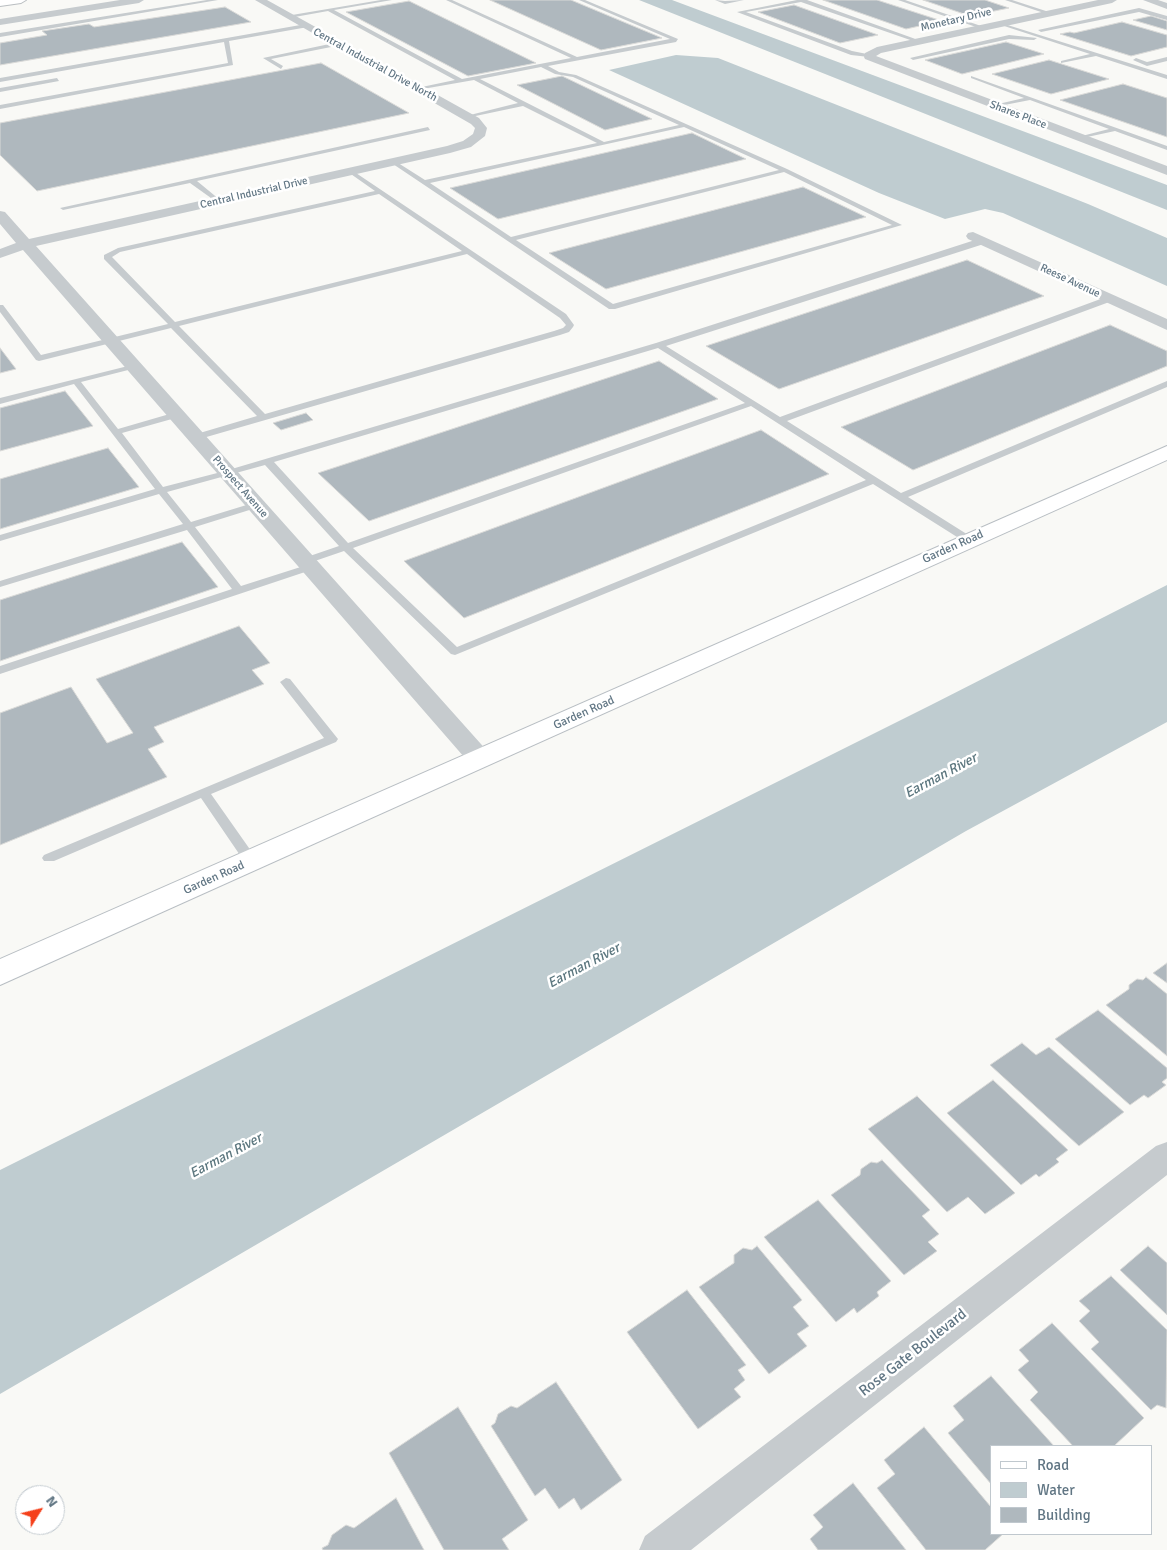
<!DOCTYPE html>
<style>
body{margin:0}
#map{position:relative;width:1167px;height:1550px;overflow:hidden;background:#f9f9f6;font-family:Signika,sans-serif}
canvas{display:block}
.legend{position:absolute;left:990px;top:1445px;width:162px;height:90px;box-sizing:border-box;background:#fff;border:1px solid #c0c8ce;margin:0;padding:6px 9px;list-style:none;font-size:15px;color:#617684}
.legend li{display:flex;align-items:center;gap:10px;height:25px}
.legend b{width:25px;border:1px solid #c0c8ce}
.north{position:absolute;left:15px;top:1485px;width:50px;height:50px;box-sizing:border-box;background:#fff;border:1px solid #c0c8ce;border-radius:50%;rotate:54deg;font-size:14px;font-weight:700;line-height:20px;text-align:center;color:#617684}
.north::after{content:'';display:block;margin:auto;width:18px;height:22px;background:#f5401a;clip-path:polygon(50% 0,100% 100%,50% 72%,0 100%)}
</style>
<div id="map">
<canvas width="1167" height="1550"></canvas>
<ul class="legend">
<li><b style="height:6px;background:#fff"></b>Road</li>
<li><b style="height:14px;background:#bfccd0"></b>Water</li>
<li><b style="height:14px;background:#afb8be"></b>Building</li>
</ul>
<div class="north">N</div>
</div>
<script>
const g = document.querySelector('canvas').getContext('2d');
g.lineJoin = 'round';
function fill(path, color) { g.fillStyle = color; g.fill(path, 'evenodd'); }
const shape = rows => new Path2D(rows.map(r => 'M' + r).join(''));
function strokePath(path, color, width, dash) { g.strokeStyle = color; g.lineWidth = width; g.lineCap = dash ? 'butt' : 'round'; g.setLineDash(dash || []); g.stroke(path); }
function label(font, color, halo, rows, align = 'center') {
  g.font = font + ' Signika,sans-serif'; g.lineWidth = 5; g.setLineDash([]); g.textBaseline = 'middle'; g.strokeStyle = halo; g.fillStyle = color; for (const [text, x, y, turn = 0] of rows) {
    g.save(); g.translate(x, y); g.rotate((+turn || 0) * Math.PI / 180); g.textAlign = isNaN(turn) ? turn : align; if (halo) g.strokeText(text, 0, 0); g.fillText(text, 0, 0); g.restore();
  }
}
fill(shape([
 [639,0,672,0,1167,185,1167,210],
 [676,55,718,58,1088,204,1167,238,1167,286,1003,213,985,209,945,219,879,193,609,70],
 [1167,585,1167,722,966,831,0,1394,0,1170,931,705]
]), '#bfccd0');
const building = shape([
 [490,0,571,0,662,38,601,50,490,0],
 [823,0,877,0,942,21,906,29,823,0],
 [923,0,985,0,1009,8,970,16,923,0],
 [409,1,536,63,468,76,346,12,409,1],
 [794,5,878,35,840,43,758,12,794,5],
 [225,7,251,22,0,65,0,43,47,35,42,31,89,24,94,27,225,7],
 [1151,16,1167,21,1167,30,1133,20,1151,16],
 [1122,22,1167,35,1167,47,1131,56,1060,34,1070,32,1074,33,1122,22],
 [1006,42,1044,54,962,74,925,60,1006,42],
 [1049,60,1109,79,1051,94,992,74,1049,60],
 [321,63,409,113,37,191,0,155,0,123,321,63],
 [562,76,652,119,605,130,517,85,562,76],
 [1123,84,1167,98,1167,137,1060,100,1123,84],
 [692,133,746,159,498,219,450,188,692,133],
 [803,187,866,217,606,289,549,253,803,187],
 [967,260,1044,296,779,389,706,346,967,260],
 [1110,325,1167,351,1167,366,913,470,841,427,1110,325],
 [0,348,16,369,0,373,0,348],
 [659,361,718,399,369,521,318,473,659,361],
 [65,391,93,426,0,451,0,408,65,391],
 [306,413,313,420,281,430,273,423,306,413],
 [761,430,829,474,464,618,404,561,761,430],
 [108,448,139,487,0,529,0,479,108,448],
 [182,542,218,587,0,661,0,600,182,542],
 [239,626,270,663,252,670,264,684,154,727,164,742,148,749,167,777,0,845,0,713,71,687,107,743,133,733,96,679,239,626],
 [1167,963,1167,983,1153,973,1167,963],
 [1146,977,1167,994,1167,1056,1106,1005,1129,989,1129,985,1137,979,1143,980,1146,977],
 [1098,1010,1167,1068,1167,1078,1162,1082,1166,1085,1148,1098,1144,1095,1130,1105,1055,1039,1098,1010],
 [1022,1043,1036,1055,1049,1047,1124,1112,1079,1146,990,1065,1022,1043],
 [993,1080,1068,1150,1056,1159,1059,1162,1039,1177,1036,1174,1021,1185,947,1113,993,1080],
 [917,1096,1015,1193,985,1214,968,1197,947,1212,868,1129,917,1096],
 [882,1160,930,1210,922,1216,939,1234,928,1242,937,1251,904,1275,831,1195,860,1175,861,1169,871,1162,877,1163,882,1160],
 [818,1200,891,1281,877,1292,879,1296,857,1313,854,1308,836,1322,764,1237,818,1200],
 [757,1246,802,1300,793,1307,809,1326,797,1334,807,1346,769,1374,699,1287,734,1263,734,1255,743,1248,752,1250,757,1246],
 [1148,1246,1167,1263,1167,1315,1120,1270,1148,1246],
 [1111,1276,1167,1330,1166,1408,1157,1405,1151,1410,1091,1349,1099,1342,1079,1321,1090,1311,1079,1301,1111,1276],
 [687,1290,746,1365,738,1370,745,1380,734,1389,741,1397,698,1429,627,1332,687,1290],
 [1052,1323,1144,1418,1114,1446,1073,1446,1030,1400,1038,1392,1018,1370,1029,1361,1019,1350,1052,1323],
 [991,1376,1054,1446,991,1446,991,1484,948,1433,964,1420,953,1406,991,1376],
 [556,1382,622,1480,581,1510,574,1498,559,1509,545,1488,535,1496,491,1426,495,1423,498,1414,511,1406,517,1408,556,1382],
 [458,1407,528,1520,502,1539,509,1550,444,1550,389,1453,458,1407],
 [924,1427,991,1507,991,1534,1003,1534,985,1550,926,1550,877,1488,895,1474,884,1460,924,1427],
 [853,1483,906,1550,818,1550,810,1539,823,1527,813,1515,853,1483],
 [396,1498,424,1550,323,1550,322,1548,328,1545,332,1535,346,1525,354,1528,396,1498]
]);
fill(building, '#afb8be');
strokePath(building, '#dadad8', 1);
const secondary = shape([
 [1167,446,1167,460,0,985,0,959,1167,446]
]);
const highway = shape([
 [0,0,26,0,21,3,0,6,0,0]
]);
strokePath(secondary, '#b8bec3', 2);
strokePath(highway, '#babec1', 2);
fill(shape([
 [207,0,218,0,0,37,0,33,207,0],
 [381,0,392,0,334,10,462,79,571,58,446,0,452,0,577,57,670,39,579,0,585,0,678,39,676,42,548,66,559,72,576,75,787,169,902,225,615,309,609,309,390,162,395,161,425,180,597,143,523,106,466,118,466,116,518,103,474,80,417,90,417,88,455,80,328,11,289,18,286,16,381,0],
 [541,67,555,74,573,77,679,125,604,142,480,79,541,67],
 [684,127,779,170,511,237,430,183,684,127],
 [784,172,892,225,613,304,516,240,784,172],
 [715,0,725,1,744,0,725,4,715,0],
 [797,0,807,0,921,41,916,42,801,2,746,12,852,51,872,55,869,57,851,55,737,12,797,0],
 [898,0,905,0,984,27,979,28,898,0],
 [1005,0,1012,0,1052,13,1047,14,1005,0],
 [1139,8,1167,16,1167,20,1139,12,1041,32,1038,30,1139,8],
 [998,22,1167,75,1167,79,1096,56,1061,63,1061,61,1090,54,998,24,998,22],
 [306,24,308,27,229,41,233,65,0,109,0,105,228,63,224,42,0,82,0,78,306,24],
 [1009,35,1037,38,1034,40,1009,39,913,60,910,58,1009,35],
 [339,42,341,45,271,59,283,66,281,69,263,58,339,42],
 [1167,57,1167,61,1147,66,1133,60,1136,58,1147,62,1167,57],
 [971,76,1167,146,1167,150,1115,131,1078,139,1078,137,1109,129,1030,100,994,107,994,105,1024,98,971,78,971,76],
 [57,78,59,81,0,92,0,88,57,78],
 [428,127,430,130,197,181,220,200,220,202,218,203,190,183,63,210,60,208,428,127],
 [350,169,566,314,574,325,573,327,569,332,560,335,196,440,193,439,193,435,257,416,171,328,39,361,36,360,0,312,0,305,3,305,41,355,168,324,104,259,104,255,118,248,375,191,348,172,347,171,350,169],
 [379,194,462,251,175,322,112,257,120,252,379,194],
 [467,254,560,318,566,325,563,328,554,331,265,414,179,326,467,254],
 [975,240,986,240,990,242,666,346,780,417,1106,297,1112,297,1112,301,787,421,901,493,1167,381,1167,387,908,497,973,538,973,542,965,542,873,484,455,655,451,654,344,551,309,563,301,563,300,561,301,559,339,546,265,465,167,492,191,522,253,503,259,503,259,507,195,527,241,586,310,564,314,565,315,567,314,569,0,674,0,666,232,589,187,530,0,587,0,581,183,524,159,494,0,541,0,535,155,489,74,384,0,404,0,398,136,364,136,368,81,382,118,429,173,413,179,413,179,417,122,433,163,487,225,471,656,343,975,240],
 [658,348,745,403,348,543,274,462,658,348],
 [751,406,866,480,457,647,353,548,751,406],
 [286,678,290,679,338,739,336,742,211,794,256,858,258,861,256,864,246,864,201,798,54,861,44,861,42,858,44,855,324,738,280,682,286,678]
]), '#c6cbce');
fill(shape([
 [120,0,144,0,139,3,0,25,0,19,120,0],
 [255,0,267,0,479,118,487,128,485,136,471,147,450,153,36,246,489,753,492,759,489,765,480,767,471,765,23,250,0,258,0,249,16,243,0,224,0,211,5,212,29,239,447,146,463,141,473,134,475,128,471,124,255,0],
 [1098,0,1117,0,1112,3,881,53,876,56,1167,166,1167,175,865,59,864,57,865,53,877,47,1098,0],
 [1143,0,1158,0,1167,3,1167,9,1143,0],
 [973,232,1167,319,1167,330,968,239,966,236,968,233,973,232],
 [1167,1142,1167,1175,691,1550,639,1550,645,1536,1156,1146,1167,1142]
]), '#c6cbce');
fill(secondary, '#fff');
fill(highway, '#fff');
label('11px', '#617684', '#fff', [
 ["Monetary Drive",956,20,-13],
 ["Central Industrial Drive North",375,65,29],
 ["Shares Place",1018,115,21],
 ["Central Industrial Drive",254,193,-13],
 ["Reese Avenue",1070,281,25],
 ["Prospect Avenue",240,487,49]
]);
label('12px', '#617684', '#fff', [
 ["Garden Road",953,547,-24],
 ["Garden Road",584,713,-24],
 ["Garden Road",214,878,-24]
]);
label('italic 14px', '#5b767e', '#fff', [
 ["Earman River",941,776,-28],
 ["Earman River",584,966,-28],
 ["Earman River",226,1156,-28]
]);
label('15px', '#617684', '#fff', [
 ["Rose Gate Boulevard",913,1353,-38]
]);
</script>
